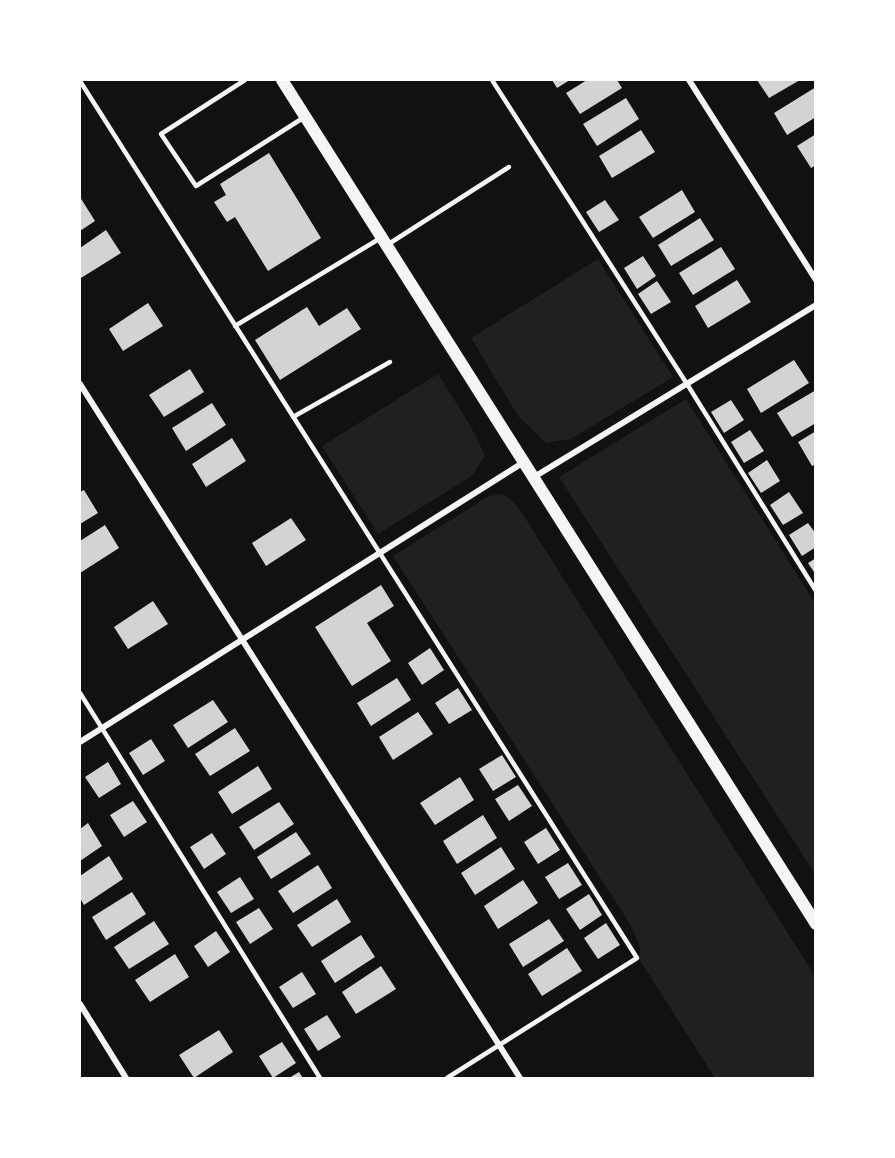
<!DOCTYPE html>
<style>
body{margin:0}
#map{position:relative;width:895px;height:1158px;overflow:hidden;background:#111;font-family:"Playfair Display",serif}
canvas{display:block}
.frame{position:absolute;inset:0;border:81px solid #fff;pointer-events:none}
</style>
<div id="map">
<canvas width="895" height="1158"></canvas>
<div class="frame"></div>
</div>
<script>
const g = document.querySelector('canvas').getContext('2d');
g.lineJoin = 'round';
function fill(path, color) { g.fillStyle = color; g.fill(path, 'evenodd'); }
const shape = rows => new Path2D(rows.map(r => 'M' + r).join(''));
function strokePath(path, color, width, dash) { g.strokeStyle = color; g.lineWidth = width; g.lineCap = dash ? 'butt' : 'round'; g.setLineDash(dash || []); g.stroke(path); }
fill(shape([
 [598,259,673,377,571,439,546,443,518,416,471,338],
 [438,374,470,425,485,455,472,476,378,534,322,446],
 [686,399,815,603,815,874,559,477],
 [502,494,513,501,522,513,815,976,815,1078,715,1078,639,959,640,947,630,924,393,556,489,496]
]), '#202020');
fill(shape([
 [552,80,570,80,557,88],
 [587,80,617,80,622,88,580,114,566,93],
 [757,80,800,80,769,98],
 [816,87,816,117,787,135,774,113],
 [626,98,639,119,597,146,583,124],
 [641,130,655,152,612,178,599,156],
 [816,134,816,165,811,168,797,146],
 [269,153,321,238,268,271,235,217,227,222,214,202,226,195,220,184],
 [682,190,695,212,653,238,639,217],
 [80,197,95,221,80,231],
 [605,200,619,220,599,232,586,212],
 [700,218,714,240,671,266,658,245],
 [106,230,121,253,81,278,80,248],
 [721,247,735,269,693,295,679,273],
 [643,256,656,276,637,289,624,268],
 [737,280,751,302,708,328,695,306],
 [657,281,671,302,651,314,638,294],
 [148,303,163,326,123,351,109,329],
 [307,307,319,326,347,308,361,329,280,380,255,340],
 [794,360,809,383,761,413,747,389],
 [190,369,204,392,164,417,149,395],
 [816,390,816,423,792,437,777,413],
 [731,400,744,420,724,433,711,412],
 [212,403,226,425,186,451,172,428],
 [750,430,764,451,744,463,731,442],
 [816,431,816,464,812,466,798,442],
 [232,438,246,461,206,487,192,464],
 [767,460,780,481,761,493,748,473],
 [84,490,98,513,80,524,80,492],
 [789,492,803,513,783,525,770,505],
 [291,518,306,540,266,566,252,543],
 [808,523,816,534,816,547,802,556,789,535],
 [105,525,119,548,80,573,80,541],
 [816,558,816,575,808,563],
 [381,585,394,606,367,623,391,661,352,686,315,627],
 [153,601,168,624,128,649,114,627],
 [430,648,444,670,422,685,408,663],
 [397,678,411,700,371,726,357,703],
 [458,688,472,710,449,724,435,703],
 [213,700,228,722,188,748,173,725],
 [418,712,433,734,393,760,379,737],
 [235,728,250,751,210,776,195,754],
 [151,739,165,761,143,775,129,753],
 [502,755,516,777,493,791,479,769],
 [108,762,121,784,99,798,85,777],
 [258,766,272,789,232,814,218,792],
 [460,777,474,800,435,825,420,803],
 [518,785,532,806,509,821,495,799],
 [133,801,147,822,124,837,110,815],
 [279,802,294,824,254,850,239,827],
 [483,815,497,838,457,864,443,841],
 [88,823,102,846,80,861,80,829],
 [546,828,560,850,538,864,524,842],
 [296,832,311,854,271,879,257,857],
 [212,833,226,854,204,869,190,847],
 [501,847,515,869,475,895,461,873],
 [109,856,123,879,84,905,80,898,80,876],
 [568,863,582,885,559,899,545,877],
 [318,865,332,888,293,913,278,891],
 [240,877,254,899,231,913,217,892],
 [523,880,538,903,498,929,484,906],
 [132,892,146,914,106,940,92,917],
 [589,894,602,915,580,930,566,909],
 [337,899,351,922,312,947,297,925],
 [259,908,273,929,250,944,236,922],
 [549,919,564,941,523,967,509,944],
 [154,921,169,944,129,969,114,947],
 [606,923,620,945,598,959,584,938],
 [216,931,230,952,208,967,194,946],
 [361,935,375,957,335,983,321,961],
 [567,948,582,971,542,996,528,974],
 [175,954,189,977,150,1002,135,980],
 [381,966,396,989,356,1014,342,992],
 [302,972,316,994,293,1008,279,987],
 [327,1015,341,1037,318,1051,304,1029],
 [219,1030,233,1052,194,1078,179,1055],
 [282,1042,296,1063,273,1078,259,1056],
 [299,1072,303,1078,289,1078]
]), '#d3d3d3');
strokePath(shape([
 [245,80,161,134,196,186,303,118],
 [492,80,687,384,816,591],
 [80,81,637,958,447,1078],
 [387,245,509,167],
 [235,326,379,239],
 [293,417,390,362],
 [80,693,320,1078]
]), '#f5f5f5', 4.5);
strokePath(shape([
 [689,80,816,280],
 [80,384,520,1078],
 [534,477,816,305],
 [80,742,524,462],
 [80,1004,126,1078]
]), '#f5f5f5', 6);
strokePath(shape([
 [282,80,816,924]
]), '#f5f5f5', 12);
</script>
